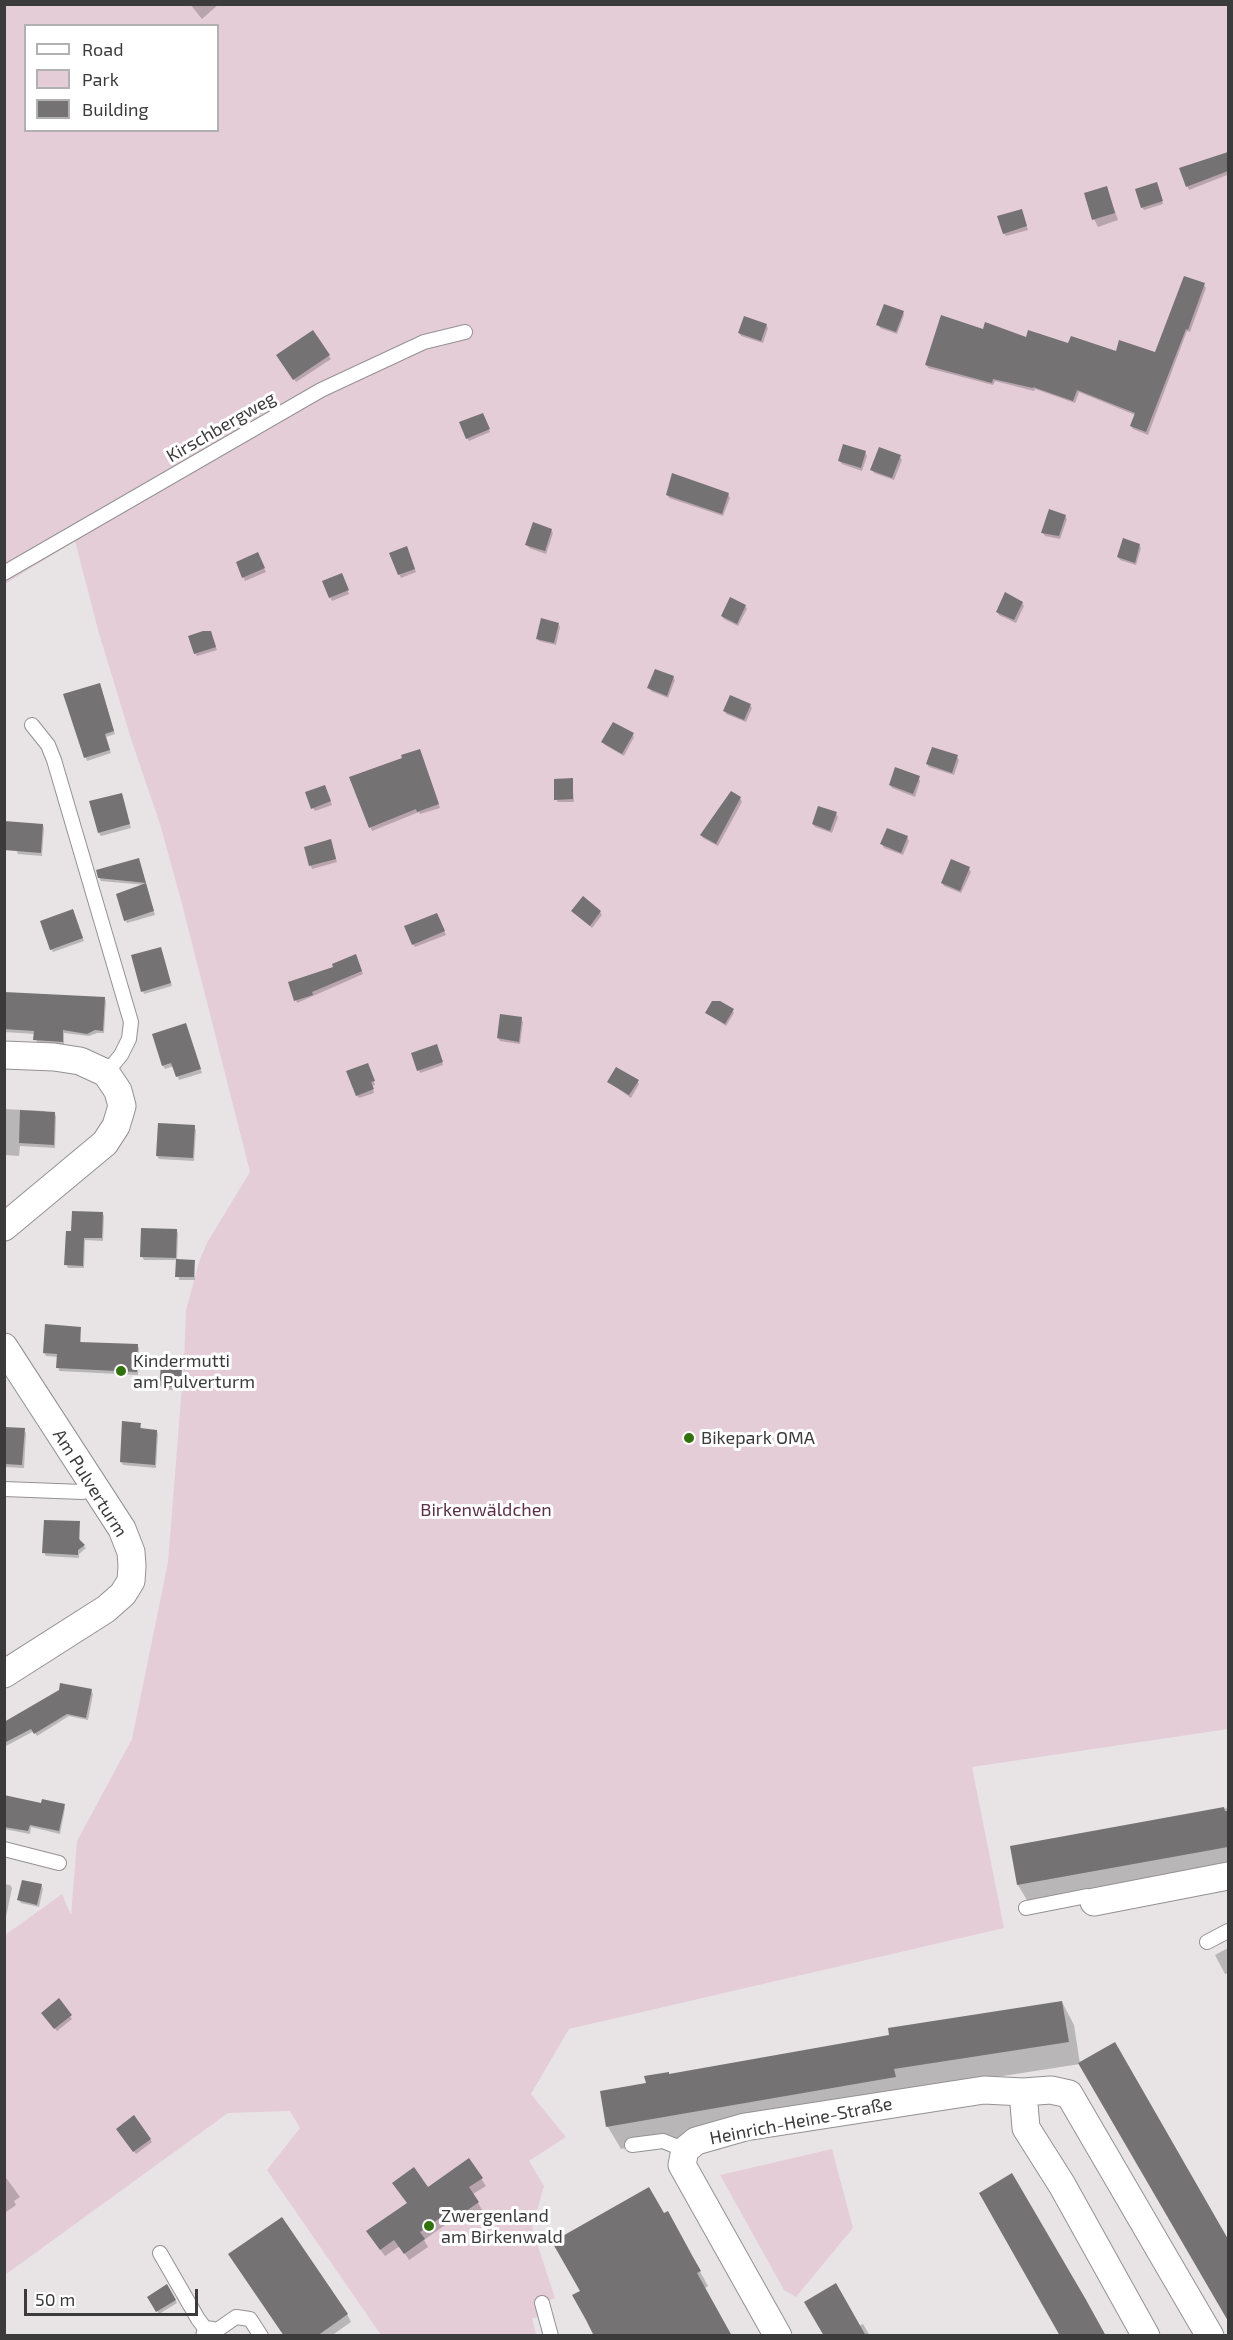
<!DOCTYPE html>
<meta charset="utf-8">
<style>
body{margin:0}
#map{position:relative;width:1233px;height:2340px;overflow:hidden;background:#e8e4e6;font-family:"Exo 2",sans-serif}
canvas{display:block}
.frame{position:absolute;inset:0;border:6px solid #3c3b3b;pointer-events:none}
.legend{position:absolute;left:24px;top:24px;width:195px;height:108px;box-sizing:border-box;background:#fff;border:2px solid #b1b1b1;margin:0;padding:8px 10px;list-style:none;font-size:18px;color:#3c3b3b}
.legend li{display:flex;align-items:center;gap:12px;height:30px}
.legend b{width:30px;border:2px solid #b1b1b1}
.scale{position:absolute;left:24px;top:2289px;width:174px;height:27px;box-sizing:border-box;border:3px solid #3c3b3b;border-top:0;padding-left:8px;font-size:18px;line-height:21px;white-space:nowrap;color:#3c3b3b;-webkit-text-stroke:4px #fff;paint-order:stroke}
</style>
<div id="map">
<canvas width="1233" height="2340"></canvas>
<div class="frame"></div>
<ul class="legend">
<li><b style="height:8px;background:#fff"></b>Road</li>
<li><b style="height:16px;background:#e5cdd8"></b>Park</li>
<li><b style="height:16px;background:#757274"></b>Building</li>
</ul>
<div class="scale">50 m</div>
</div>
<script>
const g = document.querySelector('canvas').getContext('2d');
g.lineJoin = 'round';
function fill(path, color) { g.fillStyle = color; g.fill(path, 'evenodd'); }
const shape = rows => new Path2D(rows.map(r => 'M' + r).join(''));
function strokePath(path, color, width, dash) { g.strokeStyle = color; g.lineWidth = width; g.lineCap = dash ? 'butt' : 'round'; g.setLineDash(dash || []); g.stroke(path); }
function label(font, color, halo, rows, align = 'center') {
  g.font = font + ' "Exo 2",sans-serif'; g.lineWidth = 6; g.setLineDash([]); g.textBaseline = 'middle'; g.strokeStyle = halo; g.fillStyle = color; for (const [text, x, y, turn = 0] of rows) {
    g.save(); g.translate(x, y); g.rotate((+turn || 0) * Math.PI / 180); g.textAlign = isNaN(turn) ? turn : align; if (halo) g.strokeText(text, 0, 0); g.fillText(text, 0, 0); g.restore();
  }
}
fill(shape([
 [5,5,1228,5,1228,1729,972,1767,1004,1928,569,2029,531,2094,566,2137,529,2161,544,2186,532,2228,555,2298,536,2306,541,2317,532,2318,536,2335,381,2335,267,2170,300,2128,290,2111,228,2113,5,2275,5,1935,62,1894,71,1915,77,1841,132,1739,168,1562,184,1361,186,1310,200,1259,208,1241,250,1172,182,904,160,824,132,742,98,630,75,541,5,584],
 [26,26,218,26,218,130,26,130],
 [832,2149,853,2228,796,2297,784,2290,720,2175]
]), '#e5cdd8');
fill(shape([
 [190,4,219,4,202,19],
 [1228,154,1228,179,1227,175,1189,190,1181,169],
 [1158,186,1163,204,1144,210,1142,207],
 [1107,188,1118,220,1098,227,1094,219],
 [1023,214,1028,230,1006,236,1004,233],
 [1204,285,1206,288,1190,332,1187,331,1148,435,1133,429,1131,426,1135,415,1079,392,1075,403,1035,389,1034,391,995,381,993,385,928,368,927,365,984,331,1117,353,1156,353],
 [903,312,904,315,897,334,880,328,878,324],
 [766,325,768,328,763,343,741,336,739,332],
 [313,332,331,359,296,382,278,355],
 [484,418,490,432,469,441,467,438],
 [865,452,867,456,862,471,842,464,840,461],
 [900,457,902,460,894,480,874,473,872,470],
 [667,494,728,494,730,498,723,516,669,498],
 [1065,516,1067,519,1060,539,1045,536,1043,533],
 [551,530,553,533,546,554,529,548,527,544],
 [1139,545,1141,548,1136,565,1120,560,1118,557],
 [408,551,416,572,401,578,391,554],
 [259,557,266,572,245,581,237,563],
 [343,578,349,594,332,601,324,582],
 [1022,603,1024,606,1016,623,999,615,997,612],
 [745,606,747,609,738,626,724,619,722,616],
 [558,624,560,627,556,645,539,641,537,638],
 [212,636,217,650,197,656,195,653],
 [673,677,675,680,668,698,651,691,649,688],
 [101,688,115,734,106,737,111,753,87,761,65,695],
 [750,705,752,708,746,722,726,714,725,711],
 [632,734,634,737,624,756,605,745,603,742],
 [421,754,440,808,420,814,419,812,372,831,351,778],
 [957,757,959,760,954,775,929,767,927,764],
 [919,778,920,781,915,797,892,788,890,785],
 [572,780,574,802,558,802,556,799],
 [326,790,332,805,315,811,313,808],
 [123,798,131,828,101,836,99,833],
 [740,798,742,802,718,846,703,838,701,835],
 [836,814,838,817,832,833,815,827,813,824],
 [43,825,44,828,42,856,18,854,16,850],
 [907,837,909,841,903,855,884,848,882,844],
 [332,844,337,862,312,869,305,848],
 [139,860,155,915,127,923,125,920,145,885,101,881,99,877],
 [969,869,971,872,961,893,944,886,942,883],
 [573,911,600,912,602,915,592,928],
 [74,914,84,941,53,952,51,949],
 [439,918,446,935,415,947,413,944],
 [162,951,172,986,144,994,143,991],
 [357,959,363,974,297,1003,296,1000],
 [4,993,104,998,106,1001,104,1033,97,1033,89,1036,64,1033,64,1045,37,1043,35,1034,4,1032],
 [732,1010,734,1013,726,1026,707,1013],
 [521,1019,523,1022,520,1044,500,1041,498,1038],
 [187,1028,202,1073,179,1080,174,1066,165,1069,163,1066,154,1035],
 [438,1049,443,1065,420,1073,419,1070],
 [369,1068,375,1085,372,1086,374,1093,359,1098,357,1095],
 [637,1081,639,1084,631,1098,609,1082],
 [4,1109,45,1111,46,1113,55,1114,56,1117,55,1148,20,1146,19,1156,4,1155],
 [194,1127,196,1130,194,1161,159,1159,157,1156],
 [102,1213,104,1216,103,1241,85,1240,84,1268,68,1268,66,1264,72,1233],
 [176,1230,178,1233,177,1261,194,1261,195,1280,179,1280,177,1260,144,1260,142,1257],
 [80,1328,81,1343,137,1345,139,1348,138,1375,59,1371,58,1357,46,1356,44,1353],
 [162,1368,181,1369,182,1372,181,1391,162,1389,160,1386],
 [140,1424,142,1430,157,1431,158,1434,156,1468,123,1465,121,1462],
 [4,1429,24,1430,26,1433,24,1468,4,1467],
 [4,1521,6,1524,4,1553],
 [79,1523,80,1542,86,1548,79,1554,79,1558,46,1556,44,1553],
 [91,1690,93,1694,88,1720,69,1716,37,1736,34,1731,4,1747,4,1724],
 [4,1797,42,1805,64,1805,65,1808,60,1834,31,1827,30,1834,4,1829],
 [1228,1808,1228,1871,1031,1907,1018,1885,1012,1848],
 [4,1884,10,1885,12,1888,6,1917,4,1917],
 [41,1885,43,1889,39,1907,21,1903,19,1900],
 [1228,1948,1228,1973,1225,1974,1215,1955],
 [1062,2002,1074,2025,1080,2064,1115,2044,1228,2242,1228,2319,1080,2064,906,2091,907,2099,621,2149,608,2127,602,2093],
 [45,2016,70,2016,72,2019,57,2031],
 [119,2132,150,2139,152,2142,136,2154],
 [469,2160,486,2186,473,2194,482,2210,464,2222,459,2215,424,2240,428,2247,409,2260,400,2246,385,2256,373,2239,428,2189],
 [4,2175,20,2197,14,2201,16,2205,6,2212,4,2210],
 [663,2215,676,2228,708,2286,704,2289,582,2291],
 [167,2286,177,2303,159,2314,149,2297],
 [347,2314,351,2322,331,2336,285,2336],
 [863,2324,870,2336,825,2336,859,2326]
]), '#0003');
fill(shape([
 [1228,152,1228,171,1186,187,1179,168],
 [1157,182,1163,201,1141,208,1135,189],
 [1107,186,1115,213,1092,220,1084,193],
 [1022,209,1027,226,1003,234,997,216],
 [1184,276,1205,283,1188,330,1186,329,1146,432,1130,426,1135,413,1077,390,1073,401,1033,387,1033,388,993,379,992,383,925,365,941,315,983,329,985,322,1026,337,1028,330,1068,343,1071,336,1116,351,1119,340,1155,352],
 [884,304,904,311,896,332,876,325],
 [744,316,767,324,761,341,738,333],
 [313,330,330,355,293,380,276,355],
 [483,413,490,429,466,439,459,422],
 [843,444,866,451,861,468,838,461],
 [879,447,901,455,892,478,870,470],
 [672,473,729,493,722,514,666,495],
 [1049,509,1066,515,1059,536,1041,533],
 [533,522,552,529,545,551,525,545],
 [1123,538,1140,544,1135,563,1117,557],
 [407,546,415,569,398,575,389,553],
 [258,552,265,568,242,578,236,562],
 [342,573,349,590,329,598,322,581],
 [1005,592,1023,602,1014,620,996,612],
 [730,597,746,605,737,624,721,616],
 [541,618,559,623,554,643,536,639],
 [203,631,211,631,216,647,194,654,188,636],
 [655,669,674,676,667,696,647,688],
 [100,683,114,731,105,734,110,750,84,758,63,694],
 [730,695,751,704,744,720,723,711],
 [613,722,634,733,622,754,601,742],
 [932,747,958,755,952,773,926,764],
 [420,749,439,804,417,812,416,809,369,828,349,777,402,758,401,755],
 [895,767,920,776,913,794,889,785],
 [573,778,573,799,554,800,554,779],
 [325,785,331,801,311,809,305,792],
 [731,791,741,797,716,844,700,835],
 [122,793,130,824,98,833,89,801],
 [818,806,837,812,830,831,812,824],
 [4,821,43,824,41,853,4,850],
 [887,828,908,836,901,853,880,844],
 [331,839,336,859,309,866,304,847],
 [139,858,146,883,98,878,96,870],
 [951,859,970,867,960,891,941,883],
 [146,883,154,911,124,921,116,894],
 [583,896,601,911,590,926,571,911],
 [73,909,83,938,50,950,40,921],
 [437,913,445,931,412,945,404,926],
 [161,947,171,983,141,992,131,955],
 [356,954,362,971,312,992,313,995,294,1001,288,982,333,967,332,964],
 [4,992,105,997,103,1031,95,1030,87,1034,63,1030,63,1042,33,1040,34,1031,4,1029],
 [712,1001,720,1001,734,1009,725,1024,705,1013],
 [500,1014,522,1017,519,1042,497,1038],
 [186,1023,201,1069,176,1077,171,1063,162,1066,152,1034],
 [437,1044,443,1062,417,1071,411,1053],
 [368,1063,375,1081,371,1082,374,1089,356,1096,346,1071],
 [616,1067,639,1080,629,1095,607,1082],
 [20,1110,55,1112,54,1145,19,1143],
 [158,1123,195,1125,193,1158,156,1156],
 [72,1211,103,1212,102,1238,84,1238,83,1266,64,1265,66,1231,71,1231],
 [141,1228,177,1229,176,1258,140,1257],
 [176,1259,195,1260,194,1277,175,1277],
 [45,1324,81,1327,80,1342,138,1344,137,1372,56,1368,57,1354,43,1353],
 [161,1366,182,1368,180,1388,159,1386],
 [122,1421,141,1423,140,1428,157,1430,155,1465,120,1462],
 [4,1427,25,1428,22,1465,4,1464],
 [44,1520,80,1521,79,1539,85,1545,78,1550,78,1555,42,1553],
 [60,1683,92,1689,86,1718,67,1714,34,1734,31,1729,4,1743,4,1722,59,1690],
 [4,1795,41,1803,42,1799,65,1804,59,1831,30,1825,28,1831,4,1827],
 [1224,1807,1225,1811,1228,1811,1228,1847,1017,1885,1010,1846],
 [22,1880,42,1884,37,1905,17,1900],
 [59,1998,72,2015,54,2029,41,2013],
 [1062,2001,1069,2042,894,2069,896,2077,606,2127,600,2091,646,2083,644,2076,669,2072,669,2074,889,2035,888,2028],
 [1115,2042,1228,2239,1228,2321,1078,2063],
 [134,2115,151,2139,133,2152,116,2129],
 [469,2158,483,2178,469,2187,479,2202,459,2216,453,2209,420,2232,425,2239,404,2254,394,2240,380,2250,366,2231,407,2203,392,2183,414,2167,428,2187],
 [1012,2173,1085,2298,1106,2336,1060,2336,979,2193],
 [649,2187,664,2213,668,2211,693,2257,701,2271,697,2273,732,2336,594,2336,586,2320,572,2295,580,2291,552,2242],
 [282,2217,348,2314,317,2336,284,2336,228,2254],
 [836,2283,866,2336,824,2336,804,2302],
 [167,2284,176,2300,156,2312,147,2297]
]), '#757274');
const service = shape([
 [4,573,321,390,424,342,465,332],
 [32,725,48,745,54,760,131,1022,129,1039,121,1055,106,1073],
 [4,1489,83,1492,92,1485],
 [4,1849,59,1863],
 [1026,1908,1087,1896,1094,1902],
 [1207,1942,1228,1931],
 [632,2145,663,2141,685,2150],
 [160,2253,198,2319,210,2335,236,2317,250,2319,261,2336],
 [542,2303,551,2336]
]);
const minor = shape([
 [4,1055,54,1057,80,1061,106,1073,118,1091,122,1106,116,1126,105,1143,4,1227],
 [4,1347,122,1529,131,1552,132,1566,131,1581,123,1594,106,1609,4,1674],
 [1094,1902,1228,1876],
 [1023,2092,1026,2128,1062,2185,1146,2336],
 [210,2335,210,2336],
 [778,2336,682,2165,685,2150,696,2141,745,2127,984,2090,1023,2092,1051,2090,1069,2094,1210,2336]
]);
strokePath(service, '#949193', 16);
strokePath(minor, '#949193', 29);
strokePath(service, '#fff', 14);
strokePath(minor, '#fff', 27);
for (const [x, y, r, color] of [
 [121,1371,6,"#31720c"],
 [689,1438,6,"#31720c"],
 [429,2226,6,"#31720c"]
]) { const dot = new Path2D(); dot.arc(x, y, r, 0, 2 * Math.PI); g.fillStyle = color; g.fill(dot); strokePath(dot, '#fff', 2); }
label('18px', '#3c3b3b', '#fff', [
 ["Kirschbergweg",221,427,-30],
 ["Am Pulverturm",90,1483,58],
 ["Heinrich-Heine-Straße",801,2121,-11]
]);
label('18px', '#3c3b3b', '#fff', [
 ["Kindermutti",133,1361],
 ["am Pulverturm",133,1382],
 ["Bikepark OMA",701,1438],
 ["Zwergenland",441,2216],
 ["am Birkenwald",441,2237]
], 'left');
label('18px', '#5d2e48', '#fff', [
 ["Birkenwäldchen",486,1510]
]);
</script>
